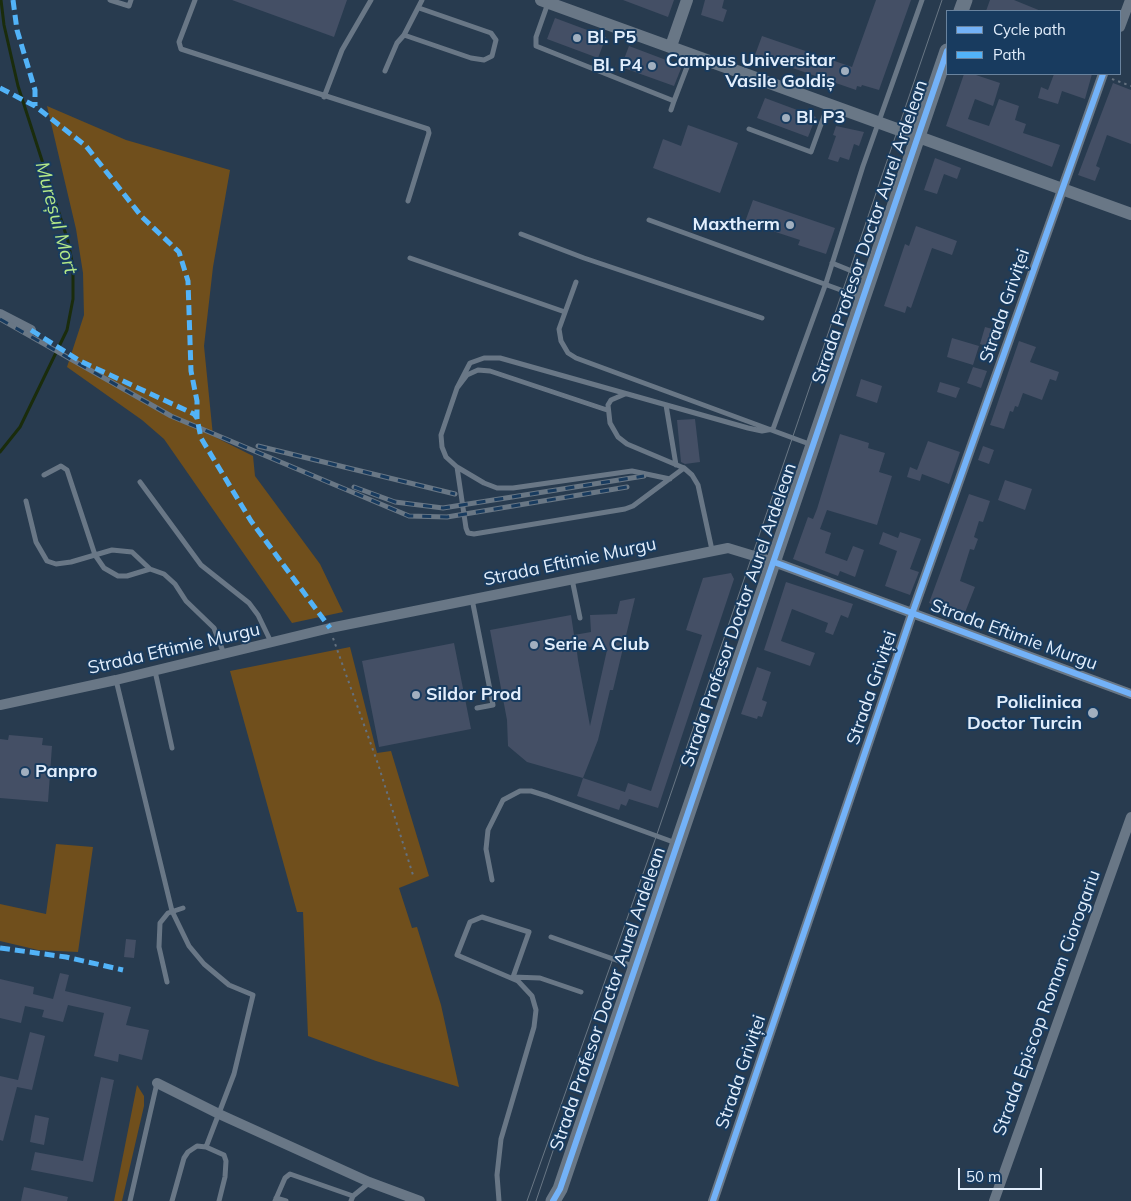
<!DOCTYPE html>
<meta charset="utf-8">
<style>
body{margin:0}
#map{position:relative;width:1131px;height:1201px;overflow:hidden;background:#283b4f;font-family:Mulish,sans-serif}
canvas{display:block}
.legend{position:absolute;left:946px;top:10px;width:175px;height:65px;box-sizing:border-box;background:#183b5f;border:1px solid #69839e;margin:0;padding:6px 9px;list-style:none;font-size:15px;color:#e2eefc}
.legend li{display:flex;align-items:center;gap:10px;height:25px}
.legend b{width:25px;border:1px solid #69839e}
.scale{position:absolute;left:958px;top:1168px;width:84px;height:22px;box-sizing:border-box;border:2px solid #e2eefc;border-top:0;padding-left:6px;font-size:15px;line-height:18px;white-space:nowrap;color:#e2eefc;-webkit-text-stroke:4px #183b5f;paint-order:stroke}
</style>
<div id="map">
<canvas width="1131" height="1201"></canvas>
<ul class="legend">
<li><b style="height:6px;background:#73b2f8"></b>Cycle path</li>
<li><b style="height:6px;background:#52b3f8"></b>Path</li>
</ul>
<div class="scale">50 m</div>
</div>
<script>
const g = document.querySelector('canvas').getContext('2d');
g.lineJoin = 'round';
function fill(path, color) { g.fillStyle = color; g.fill(path, 'evenodd'); }
const shape = rows => new Path2D(rows.map(r => 'M' + r).join(''));
function strokePath(path, color, width, dash) { g.strokeStyle = color; g.lineWidth = width; g.lineCap = dash ? 'butt' : 'round'; g.setLineDash(dash || []); g.stroke(path); }
function label(font, color, halo, rows, align = 'center') {
  g.font = font + ' Mulish,sans-serif'; g.lineWidth = 4; g.setLineDash([]); g.textBaseline = 'middle'; g.strokeStyle = halo; g.fillStyle = color; for (const [text, x, y, turn = 0] of rows) {
    g.save(); g.translate(x, y); g.rotate((+turn || 0) * Math.PI / 180); g.textAlign = isNaN(turn) ? turn : align; if (halo) g.strokeText(text, 0, 0); g.fillText(text, 0, 0); g.restore();
  }
}
fill(shape([
 [47,106,126,140,230,170,213,267,204,346,213,436,253,456,255,476,320,564,343,612,292,623,164,439,142,420,67,367,84,315,83,273,76,229],
 [350,647,377,753,391,751,429,876,399,888,412,928,417,927,441,1005,459,1087,376,1061,308,1036,303,912,297,912,230,671],
 [56,844,93,847,78,952,38,950,0,941,0,904,46,914],
 [137,1085,144,1096,144,1106,122,1201,114,1201]
]), '#704f1c');
strokePath(shape([
 [0,452,20,427,67,330,73,299,73,267,68,241,18,86,4,25,1,0]
]), '#1a2c0c', 3);
fill(shape([
 [232,0,347,0,334,37],
 [623,0,674,0,668,17],
 [705,0,724,0,722,8,727,10,723,22,701,15],
 [876,0,911,0,879,90,862,85,861,87,857,86,856,90,755,55,762,36,852,67],
 [990,0,1014,0,1041,11,986,11],
 [555,18,606,37,598,58,547,39],
 [629,46,682,66,674,86,621,67],
 [964,74,973,74,1000,83,993,106,975,99,968,119,989,126,999,99,1019,106,1015,120,1026,124,1023,133,1060,145,1052,167,946,126],
 [1054,74,1092,74,1085,99,1062,91,1058,104,1038,98,1041,87,1048,90],
 [1113,83,1131,90,1131,144,1107,135,1096,166,1100,168,1095,181,1078,175],
 [765,98,816,117,808,137,757,118],
 [688,125,738,143,720,193,653,168,663,139,681,146],
 [836,126,864,132,859,146,854,144,849,160,840,157,838,162,828,159,836,136,833,135],
 [935,158,961,168,957,179,944,174,937,194,924,190],
 [753,200,835,228,826,254,798,245,800,240,745,222],
 [916,226,957,241,952,255,932,248,911,308,907,306,905,313,884,306,905,244,909,246],
 [985,327,1000,331,995,349,980,344],
 [952,338,979,346,973,365,947,357],
 [1019,341,1036,347,1030,362,1059,372,1056,381,1050,379,1042,400,1023,393,1018,407,1015,406,1013,412,1010,411,1004,429,990,425],
 [973,367,987,371,981,388,967,383],
 [861,379,882,386,877,403,856,396],
 [940,382,960,388,956,398,937,392],
 [695,419,700,462,685,464,681,462,677,420],
 [840,434,869,443,868,448,885,453,879,472,892,476,877,525,827,510,820,529,831,533,825,553,847,561,853,546,864,550,855,577,840,571,838,576,793,559,808,517,813,519,817,509],
 [928,441,960,452,949,484,922,474,920,481,907,477,910,467,917,470],
 [983,446,994,450,989,464,978,460],
 [1005,480,1032,489,1025,510,998,500],
 [969,494,990,501,983,522,979,521,974,537,978,539,974,550,970,549,960,581,975,587,964,615,929,603],
 [883,532,898,538,900,532,921,539,910,569,919,572,910,595,885,586,897,551,879,544],
 [731,573,734,579,658,808,629,799,626,806,621,804,619,810,577,796,583,778,625,792,628,783,651,791,702,635,686,630,703,578],
 [786,582,853,604,848,618,841,615,833,635,825,632,828,623,792,609,781,641,815,653,810,666,764,650],
 [635,598,613,690,610,690,598,740,583,778,527,762,508,746,507,720,490,630,571,615,574,635,591,632,590,615,617,614,620,601],
 [576,644,607,650,590,726,578,660],
 [454,643,471,729,379,747,362,661],
 [757,667,771,672,762,700,767,702,762,717,758,716,757,719,741,714],
 [9,735,43,738,42,745,52,746,48,802,0,798,0,739,8,740],
 [126,939,136,940,134,958,124,957],
 [60,973,69,975,65,991,131,1007,126,1025,149,1030,142,1060,119,1054,118,1062,94,1056,104,1013,68,1005,63,1022,42,1017,44,1010,25,1006,21,1023,0,1018,0,979,34,987,33,994,53,999],
 [30,1032,45,1036,32,1090,17,1087,3,1141,0,1140,0,1076,18,1080],
 [101,1077,114,1080,93,1182,31,1170,35,1152,83,1161],
 [35,1115,49,1118,44,1145,30,1142],
 [24,1187,68,1197,67,1201,21,1201]
]), '#444f65');
strokePath(shape([
 [1112,79,1131,86],
 [333,638,378,764,413,875]
]), '#64717f', 2, [2.5, 4]);
strokePath(shape([
 [110,0,129,6,131,0],
 [195,0,179,42,181,49,428,129,429,133,408,201],
 [548,3,536,37,536,46,674,101,692,54],
 [404,35,471,58,484,60,492,56,496,40,491,33,419,8],
 [385,71,397,43,404,35,422,0],
 [324,97,342,50,371,0],
 [671,110,674,101],
 [749,129,811,152,828,105],
 [649,220,860,297],
 [521,234,584,258,762,318],
 [410,258,565,312],
 [832,263,869,278],
 [576,282,559,329,561,341,568,353,576,358,812,445],
 [457,388,470,363,484,358,500,358,748,428,762,431,773,429,826,283,863,166,922,0],
 [625,394,611,400,608,405,610,423,618,437,627,444,684,468,692,475,698,485,712,550],
 [666,405,676,465],
 [607,410,490,371,478,370,467,375,457,388,441,435,442,447,446,457,457,467,484,483,497,488,513,488,632,471,670,479],
 [457,467,466,528,468,533,474,534,625,509,633,506,684,468],
 [44,475,61,466,67,470,95,555,104,568,118,576,127,576,150,569],
 [140,482,201,565,249,603,258,615,271,642],
 [26,501,36,542,47,561,56,564,71,562,112,550,132,552,150,569,164,574,175,584,186,601,214,628,224,654],
 [572,579,580,618],
 [472,599,493,705,477,708],
 [155,671,172,748],
 [116,680,172,911,189,946,204,964,229,985,253,995,234,1074,206,1147],
 [492,880,486,849,488,830,503,800,520,791,531,791,547,796,676,843],
 [551,937,633,966],
 [167,982,159,947,160,923,168,913,183,908],
 [276,1198,286,1201],
 [130,1201,157,1083],
 [172,1201,184,1158,188,1152,197,1146,206,1147,224,1155,226,1161,225,1177,219,1201],
 [275,1201,285,1178,290,1174,353,1196],
 [351,1201,353,1196,369,1183],
 [499,1201,497,1175,501,1139,534,1027,536,1010,532,996,518,981,457,955,470,922,482,917,529,932,513,977,540,978,581,992]
]), '#697786', 5);
strokePath(shape([
 [1120,27,1130,0],
 [0,314,31,330],
 [0,705,116,680,330,628,728,548,774,562,1131,694],
 [157,1083,219,1114,369,1182,420,1201],
 [713,1201,912,614,1103,74],
 [994,1201,1131,817]
]), '#697786', 10);
strokePath(shape([
 [541,0,1131,214],
 [671,46,687,0]
]), '#697786', 12);
strokePath(shape([
 [961,11,965,0],
 [553,1201,560,1189,947,51]
]), '#697786', 15);
strokePath(shape([
 [527,1201,656,837,942,0],
 [536,1201,556,1142]
]), '#697785', 1);
const rail = shape([
 [0,319,171,416,409,516,447,517,627,487],
 [258,446,455,494],
 [354,487,395,502,443,508,644,476]
]);
strokePath(rail, '#697785', 5);
strokePath(rail, '#183b5f', 3, [9]);
strokePath(shape([
 [13,0,17,30,35,90,35,106],
 [0,88,35,106,86,146,142,217,179,252,188,281,191,371,197,401,197,418],
 [31,330,80,361,194,414,197,418,201,438,251,521,330,628],
 [0,948,66,957,123,970]
]), '#52b3f8', 5, [10, 5]);
strokePath(shape([
 [774,562,1131,694],
 [553,1201,560,1189,947,51],
 [713,1201,912,614,1103,74]
]), '#73b2f8', 6);
for (const [x, y, r, color] of [
 [577,38,5,"#a1afbf"],
 [652,66,5,"#a1afbf"],
 [845,71,5,"#a1afbf"],
 [786,118,5,"#a1afbf"],
 [790,225,5,"#a1afbf"],
 [534,645,5,"#a1afbf"],
 [416,695,5,"#a1afbf"],
 [1093,713,6,"#a1afbf"],
 [25,772,5,"#a1afbf"]
]) { const dot = new Path2D(); dot.arc(x, y, r, 0, 2 * Math.PI); g.fillStyle = color; g.fill(dot); strokePath(dot, '#183b5f', 2); }
label('bold 18px', '#e2eefc', '#183b5f', [
 ["Bl. P5",587,38],
 ["Campus Universitar",835,61,"right"],
 ["Vasile Goldiș",835,82,"right"],
 ["Bl. P4",642,66,"right"],
 ["Bl. P3",796,118],
 ["Maxtherm",780,225,"right"],
 ["Serie A Club",544,645],
 ["Sildor Prod",426,695],
 ["Policlinica",1082,703,"right"],
 ["Doctor Turcin",1082,724,"right"],
 ["Panpro",35,772]
], 'left');
label('18px', '#e2eefc', '#183b5f', [
 ["Strada Profesor Doctor Aurel Ardelean",870,232,-71],
 ["Strada Griviței",1005,306,-71],
 ["Strada Eftimie Murgu",570,562,-12],
 ["Strada Profesor Doctor Aurel Ardelean",739,615,-71],
 ["Strada Eftimie Murgu",1014,635,20],
 ["Strada Eftimie Murgu",174,649,-13],
 ["Strada Griviței",872,688,-71],
 ["Strada Profesor Doctor Aurel Ardelean",608,999,-71],
 ["Strada Episcop Roman Ciorogariu",1047,1003,-70],
 ["Strada Griviței",741,1072,-71]
]);
label('italic 19px', '#b4e887', '#183b5f', [
 ["Mureșul Mort",56,218,75]
]);
</script>
